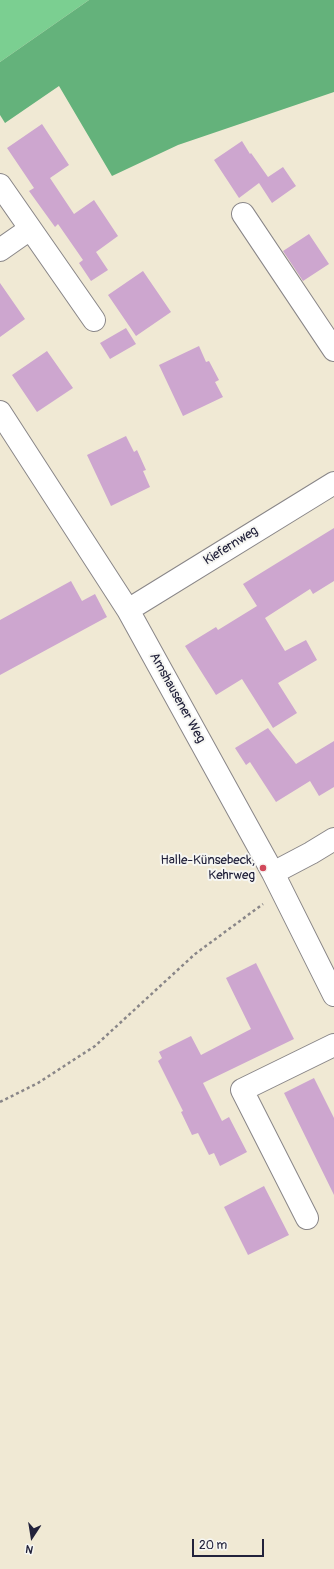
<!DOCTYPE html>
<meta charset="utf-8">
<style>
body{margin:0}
#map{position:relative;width:334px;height:1569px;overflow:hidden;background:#f0e9d4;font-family:Pangolin,sans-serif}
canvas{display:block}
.north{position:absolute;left:12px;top:1517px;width:40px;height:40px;-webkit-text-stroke:3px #f6f6f2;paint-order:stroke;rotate:192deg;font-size:11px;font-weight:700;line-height:16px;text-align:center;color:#22223b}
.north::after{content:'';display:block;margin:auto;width:14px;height:18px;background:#22223b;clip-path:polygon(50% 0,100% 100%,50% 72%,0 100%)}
.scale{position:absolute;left:192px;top:1539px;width:72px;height:18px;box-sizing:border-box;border:2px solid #22223b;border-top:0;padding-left:5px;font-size:12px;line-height:14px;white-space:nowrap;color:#22223b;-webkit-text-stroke:3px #f6f6f2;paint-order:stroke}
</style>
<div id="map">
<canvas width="334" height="1569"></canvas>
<div class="north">N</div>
<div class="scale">20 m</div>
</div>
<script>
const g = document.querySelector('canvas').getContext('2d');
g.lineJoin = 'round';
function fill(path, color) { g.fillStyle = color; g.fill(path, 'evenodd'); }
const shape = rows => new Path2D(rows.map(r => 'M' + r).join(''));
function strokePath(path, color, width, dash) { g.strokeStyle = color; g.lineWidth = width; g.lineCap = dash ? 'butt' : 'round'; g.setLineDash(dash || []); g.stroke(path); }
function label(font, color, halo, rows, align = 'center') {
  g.font = font + ' Pangolin,sans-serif'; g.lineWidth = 4; g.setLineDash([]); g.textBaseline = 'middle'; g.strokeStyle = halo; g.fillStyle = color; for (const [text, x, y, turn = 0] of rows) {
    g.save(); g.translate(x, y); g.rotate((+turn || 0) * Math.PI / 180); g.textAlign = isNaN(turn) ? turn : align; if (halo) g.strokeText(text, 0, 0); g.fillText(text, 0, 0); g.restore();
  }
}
fill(shape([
 [0,0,89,0,0,62]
]), '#7bcf91');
fill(shape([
 [89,0,334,0,334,92,178,145,112,176,59,86,5,123,0,115,0,62]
]), '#64b27b');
fill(shape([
 [42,124,69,165,50,178,74,214,94,200,118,236,96,252,108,270,91,281,79,263,83,260,58,224,55,227,29,191,34,188,7,148],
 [242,141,250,154,251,153,268,177,283,167,296,186,272,203,259,183,239,198,214,160],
 [309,234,329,264,303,281,283,251],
 [143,271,171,312,136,336,108,295],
 [0,283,25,319,0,337],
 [126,328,136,344,110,359,100,343],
 [199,346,206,362,209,361,219,380,215,382,223,397,183,416,159,365],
 [47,351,73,388,37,412,12,375],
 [126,436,134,452,137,450,146,470,143,471,150,487,111,506,87,455],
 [334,528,334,581,313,594,310,589,265,618,285,651,306,640,317,660,278,683,297,713,273,728,242,679,216,695,185,646,216,627,218,630,257,606,243,584],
 [71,581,82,601,95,594,107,617,0,675,0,620],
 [268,728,296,764,334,741,334,787,319,796,310,781,276,802,250,762,246,765,235,748],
 [256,963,294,1039,203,1083,222,1121,229,1117,247,1152,220,1166,214,1153,209,1155,198,1133,192,1135,181,1112,183,1111,158,1061,162,1058,159,1052,191,1036,201,1055,251,1029,226,978],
 [314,1078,334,1118,334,1195,284,1093],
 [264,1186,289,1235,248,1255,224,1207]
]), '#cda6cf');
const minor = shape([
 [0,185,94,320],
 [243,214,334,350],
 [0,250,30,229],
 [0,412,128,610,273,873,334,995],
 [128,610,334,483],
 [273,873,311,853,334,839],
 [307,1218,242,1090,334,1045]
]);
strokePath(minor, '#898688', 24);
strokePath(shape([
 [0,1102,38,1083,95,1046,195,954,263,904]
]), '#898688', 2.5, [3, 3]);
strokePath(minor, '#fff', 22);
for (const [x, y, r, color] of [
 [263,868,4,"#d1495b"]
]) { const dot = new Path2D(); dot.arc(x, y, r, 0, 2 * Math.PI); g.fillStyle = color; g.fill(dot); strokePath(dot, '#f6f6f2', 1.5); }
label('13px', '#22223b', '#f6f6f2', [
 ["Kiefernweg",231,546,-32],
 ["Amshausener Weg",177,698,61]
]);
label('13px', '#22223b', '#f6f6f2', [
 ["Halle-Künsebeck,",255,861],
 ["Kehrweg",255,876]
], 'right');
</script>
